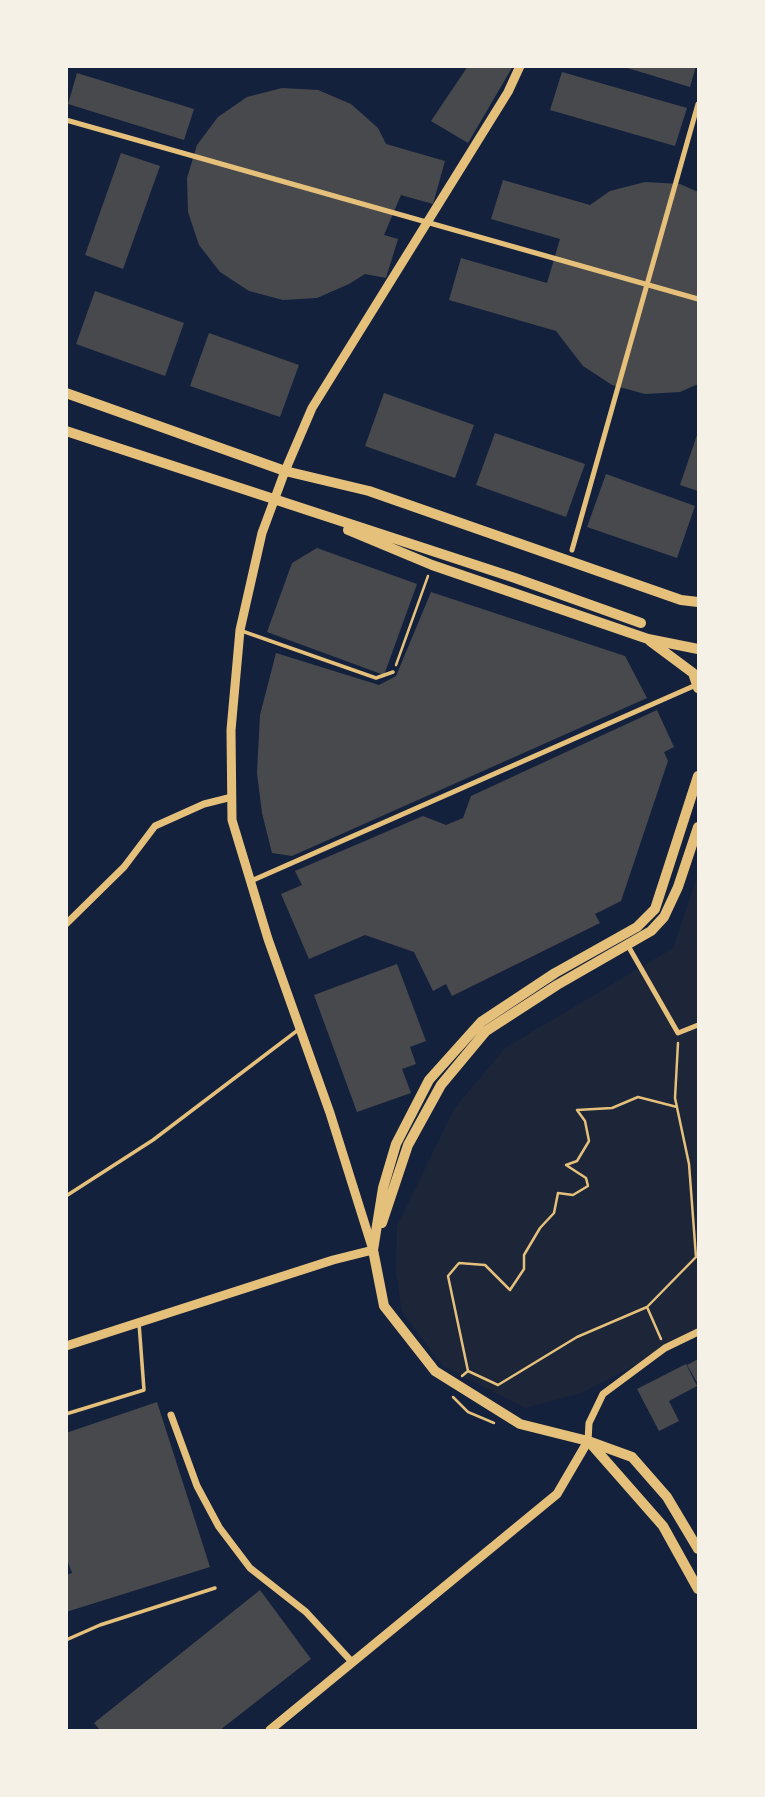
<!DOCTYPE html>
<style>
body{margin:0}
#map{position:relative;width:765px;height:1797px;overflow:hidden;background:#14213d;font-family:Karla,sans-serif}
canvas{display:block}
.frame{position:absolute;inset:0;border:68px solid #f6f1e7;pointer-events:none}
</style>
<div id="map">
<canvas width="765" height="1797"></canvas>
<div class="frame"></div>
</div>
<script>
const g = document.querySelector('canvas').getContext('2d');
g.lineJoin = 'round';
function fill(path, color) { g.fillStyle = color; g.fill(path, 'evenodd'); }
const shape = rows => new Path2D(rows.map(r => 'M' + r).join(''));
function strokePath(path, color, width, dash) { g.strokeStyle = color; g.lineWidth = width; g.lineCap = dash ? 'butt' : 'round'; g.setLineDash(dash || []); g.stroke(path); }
fill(shape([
 [698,874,698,1332,582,1393,525,1408,443,1366,402,1312,396,1272,397,1226,454,1109,505,1048,673,948]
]), '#1d2539');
fill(shape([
 [468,66,513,66,468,143,431,121],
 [621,66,696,66,690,87],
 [562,72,687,108,675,146,550,110],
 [77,73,194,109,184,140,68,104],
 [282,88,318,90,351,104,378,128,386,144,445,161,433,204,401,195,384,235,398,239,386,278,365,274,349,284,317,298,283,300,249,291,220,272,199,245,188,212,187,178,197,145,218,117,247,97],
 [121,153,160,166,123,269,85,255],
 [503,180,590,205,610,191,645,182,680,184,698,192,698,384,680,392,645,394,612,385,583,366,556,331,449,300,461,258,547,283,560,239,491,219],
 [95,291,184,323,165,376,76,344],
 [209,333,299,365,280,417,190,386],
 [384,393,474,425,455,478,365,446],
 [698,432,698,491,680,485],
 [495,433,585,464,566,517,476,485],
 [606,474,695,506,677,558,587,527],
 [317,548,417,584,384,675,267,632,292,563],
 [431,592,625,656,647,698,292,856,272,853,262,813,257,773,260,715,276,653,379,685,396,676],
 [657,710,674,747,664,752,668,761,621,901,595,914,600,923,452,996,446,984,433,991,414,952,365,935,309,959,281,894,302,885,295,871,423,816,446,825,463,818,471,796],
 [397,964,426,1041,410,1047,416,1064,402,1069,411,1093,357,1112,314,995],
 [698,1359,698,1384,687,1365],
 [686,1364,697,1386,669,1401,679,1421,659,1431,637,1389],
 [157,1402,210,1567,66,1612,66,1575,72,1573,66,1557,66,1433],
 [260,1590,311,1659,220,1730,100,1730,94,1723]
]), '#48494c');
strokePath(shape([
 [396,665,428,576],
 [678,1043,675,1098,689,1164,696,1257,698,1256],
 [647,1307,661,1339],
 [468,1371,448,1276,459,1263,485,1265,510,1290,524,1269,524,1255,540,1228,554,1213,558,1193,573,1195,588,1186,586,1178,566,1165,577,1161,589,1141,585,1121,577,1110,612,1108,638,1097,677,1107],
 [462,1376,468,1371,498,1385,577,1337,647,1307,696,1257],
 [453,1397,468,1412,494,1423]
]), '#e5c07b', 2.5);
strokePath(shape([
 [242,631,376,678,393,672],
 [66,1196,153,1140,298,1030],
 [66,1414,144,1390,139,1323],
 [66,1640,100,1625,215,1588]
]), '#e5c07b', 3.5);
strokePath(shape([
 [66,120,698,299],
 [572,550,698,104],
 [251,881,696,685],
 [627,944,678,1033,698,1025]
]), '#e5c07b', 5);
strokePath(shape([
 [66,924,124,867,155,826,204,804,232,797],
 [171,1415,197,1486,219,1527,250,1568,306,1612,352,1662],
 [588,1441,589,1423,603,1394,665,1348,698,1332]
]), '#e5c07b', 7);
strokePath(shape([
 [66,1346,333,1260,373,1250,330,1113,268,939,232,820,231,730,240,630,262,533,285,471,312,408,508,92,520,66],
 [270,1730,557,1494,588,1441]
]), '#e5c07b', 9);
strokePath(shape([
 [698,776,655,909,637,927,555,973,481,1022,429,1080,396,1144,383,1188,373,1250,384,1306,435,1371,520,1424,588,1441,632,1457,667,1497,698,1549],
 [382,1223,408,1145,441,1085,486,1031,557,985,651,931,664,917,678,887,698,827],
 [591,1444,663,1526,698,1589]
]), '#e5c07b', 10);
strokePath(shape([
 [66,393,285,471,369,491,681,600,698,602],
 [66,431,515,578,641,623],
 [348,530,432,565,648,639,698,649],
 [650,641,693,673,698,688]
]), '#e5c07b', 10);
</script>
